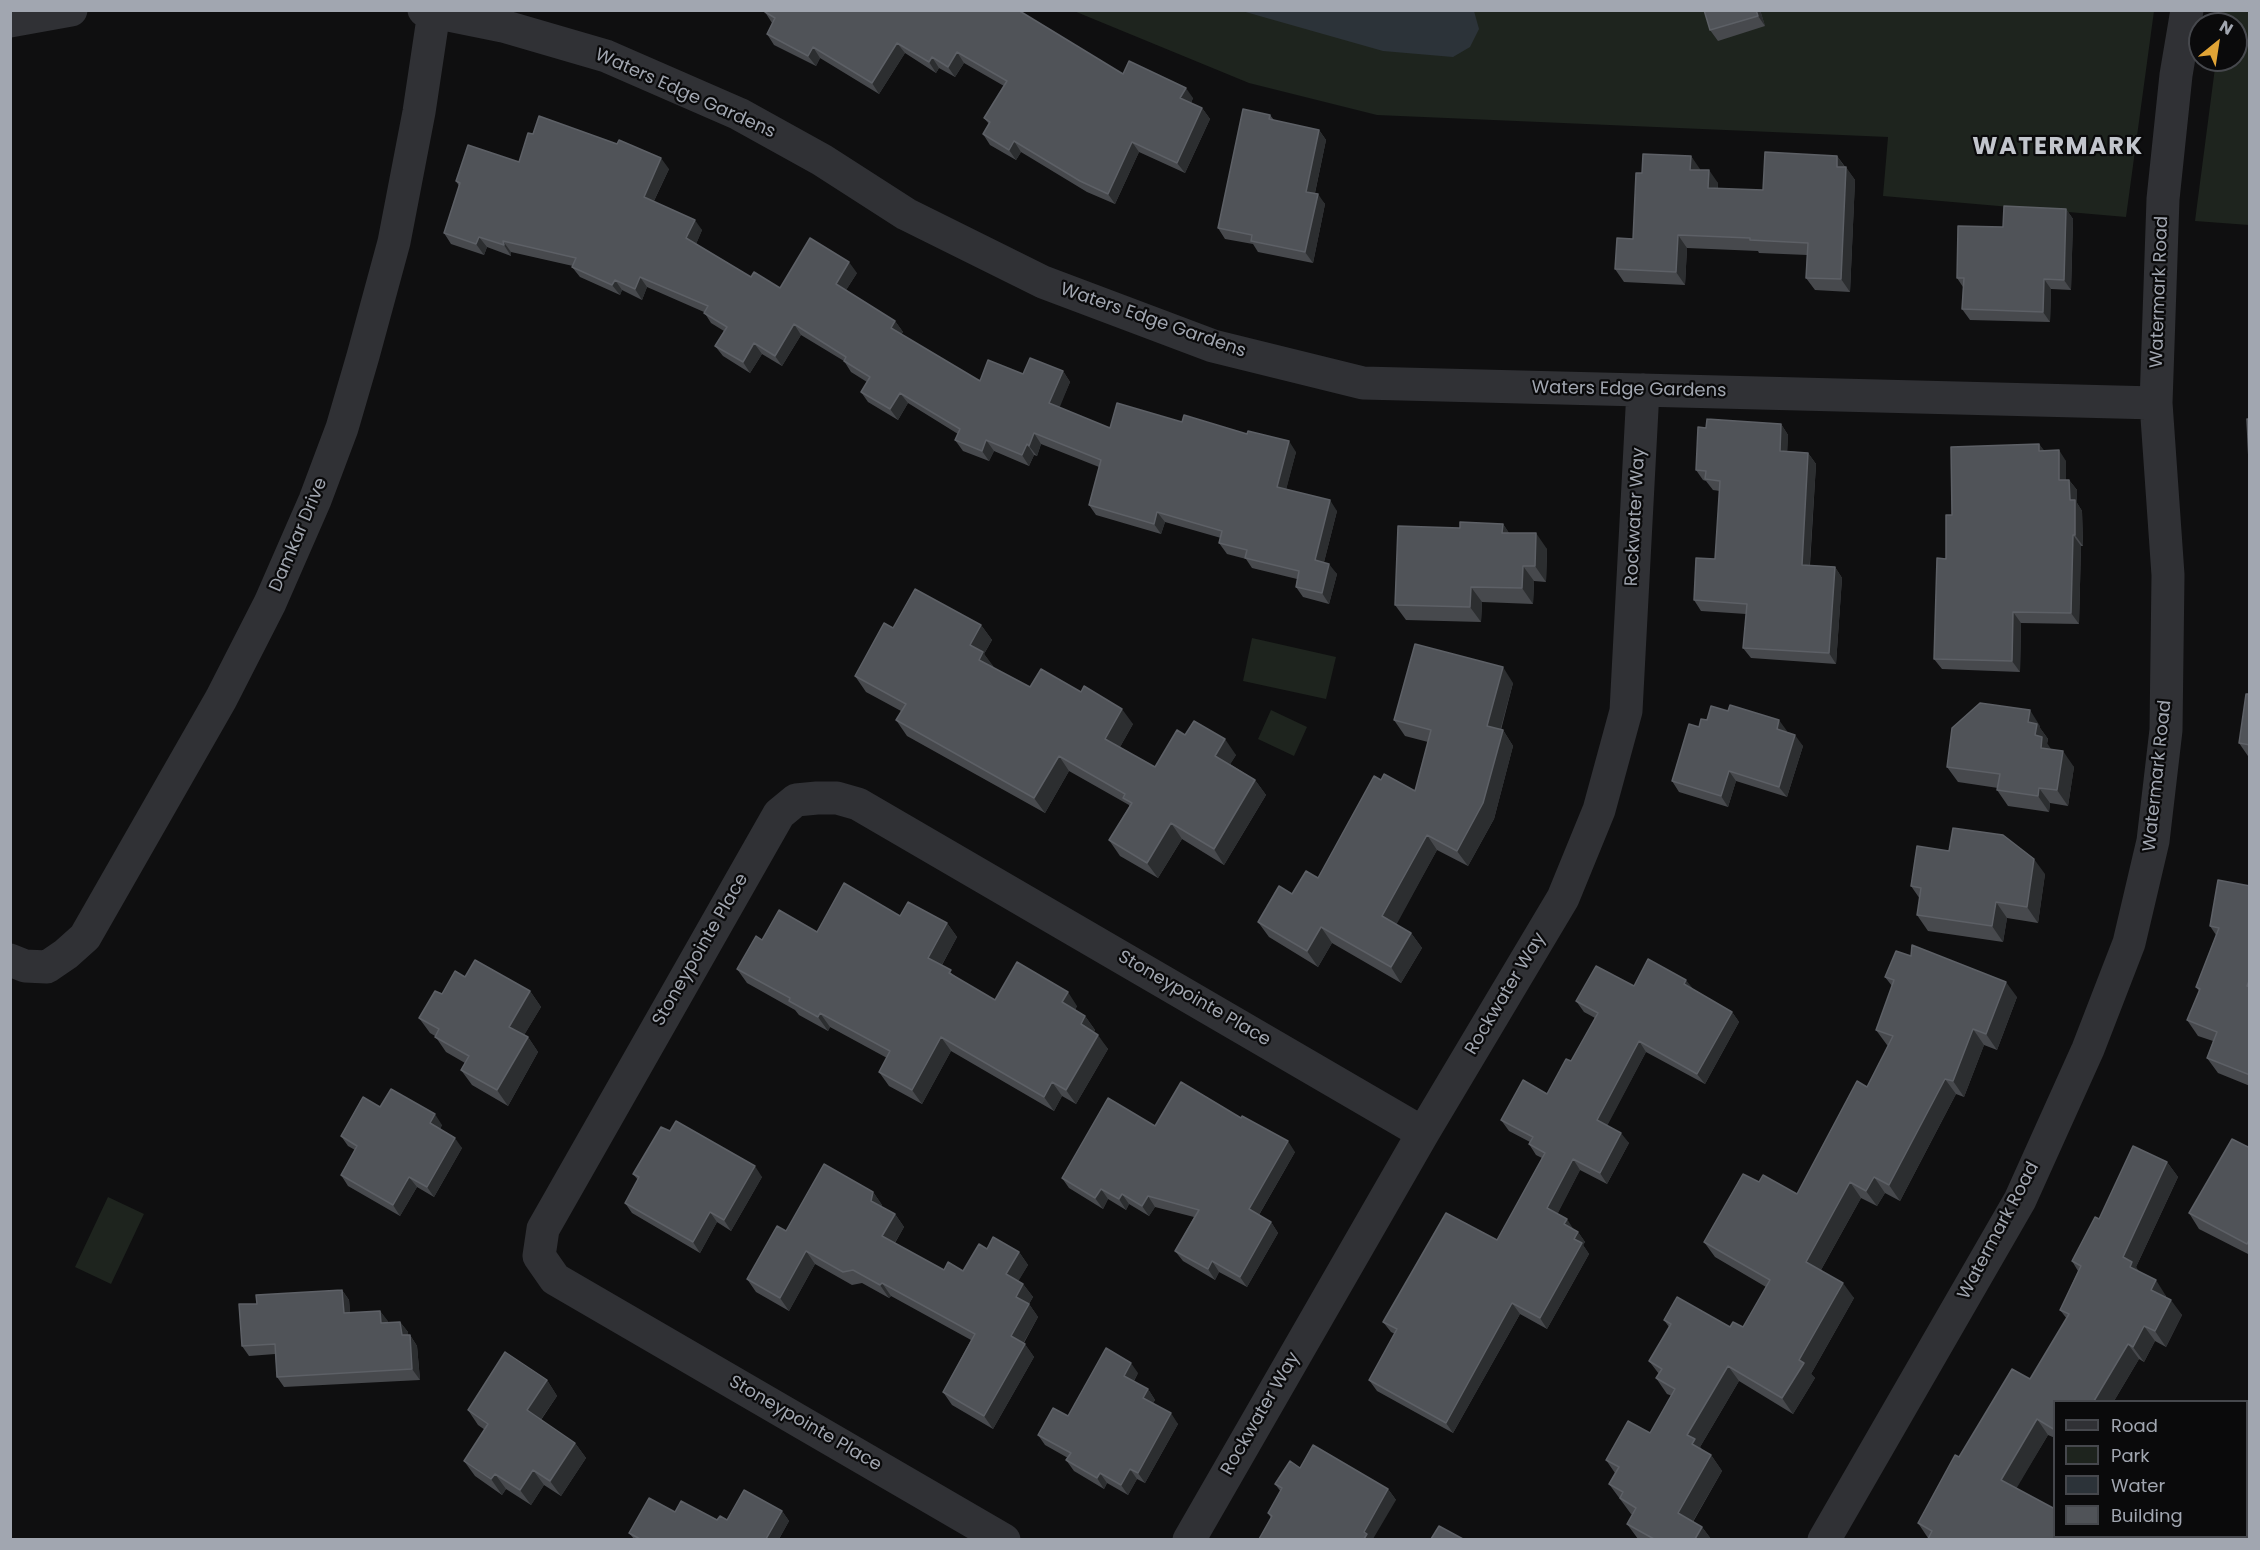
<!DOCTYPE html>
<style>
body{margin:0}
#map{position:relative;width:2260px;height:1550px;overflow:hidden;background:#0f0f10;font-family:Poppins,sans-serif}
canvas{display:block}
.frame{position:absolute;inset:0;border:12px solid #a1a6b0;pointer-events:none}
.legend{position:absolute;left:2053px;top:1400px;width:195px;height:138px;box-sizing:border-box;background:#0a0a0b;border:2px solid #46484d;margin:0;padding:8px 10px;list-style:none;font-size:18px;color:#a1a6b0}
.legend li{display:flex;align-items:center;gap:12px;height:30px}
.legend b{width:30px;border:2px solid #46484d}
.north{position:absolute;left:2188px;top:12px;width:60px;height:60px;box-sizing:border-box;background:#0a0a0b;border:2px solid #46484d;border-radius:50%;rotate:30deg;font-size:16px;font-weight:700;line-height:24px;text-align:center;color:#a1a6b0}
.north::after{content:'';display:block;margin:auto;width:21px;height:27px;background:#e1a436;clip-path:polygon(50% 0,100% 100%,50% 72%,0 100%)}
</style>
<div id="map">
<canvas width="2260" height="1550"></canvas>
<div class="frame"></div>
<ul class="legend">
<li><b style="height:8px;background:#303135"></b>Road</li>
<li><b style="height:16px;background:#1e241e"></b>Park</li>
<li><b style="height:16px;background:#2c3339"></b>Water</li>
<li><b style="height:16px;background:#505358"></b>Building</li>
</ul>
<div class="north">N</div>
</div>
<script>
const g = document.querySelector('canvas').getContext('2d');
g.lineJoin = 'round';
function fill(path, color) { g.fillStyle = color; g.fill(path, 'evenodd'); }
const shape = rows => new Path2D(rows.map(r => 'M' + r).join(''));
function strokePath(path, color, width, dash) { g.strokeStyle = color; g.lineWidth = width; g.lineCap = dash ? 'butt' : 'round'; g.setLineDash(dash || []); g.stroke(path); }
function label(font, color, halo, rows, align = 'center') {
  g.font = font + ' Poppins,sans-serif'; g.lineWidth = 4.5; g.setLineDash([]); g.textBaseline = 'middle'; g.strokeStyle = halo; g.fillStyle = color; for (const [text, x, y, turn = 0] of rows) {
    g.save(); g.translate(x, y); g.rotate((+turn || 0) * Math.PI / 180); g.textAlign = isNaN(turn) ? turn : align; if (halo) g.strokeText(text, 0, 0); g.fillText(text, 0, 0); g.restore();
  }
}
fill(shape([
 [1074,11,2154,11,2126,217,1883,196,1888,137,1377,115,1249,83],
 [2223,11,2249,11,2249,225,2195,221,2216,60,2236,60,2236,24,2220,24],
 [1252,638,1336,657,1326,699,1243,681],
 [1271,710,1307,727,1294,756,1258,739],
 [108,1197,144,1214,111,1284,75,1267]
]), '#1e241e');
fill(shape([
 [1242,11,1474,11,1479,29,1470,47,1453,57,1383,51]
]), '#2c3339');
strokePath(shape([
 [424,10,503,26,606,56,739,114,822,160,906,214,1043,282,1213,346,1363,383,2156,403],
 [10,21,71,10],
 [10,960,25,966,47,967,66,954,85,937,221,699,270,603,315,500,342,428,363,356,394,242,419,112,434,12],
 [1004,1540,555,1279,539,1256,543,1229,779,814,796,800,817,798,837,798,858,804,1423,1133],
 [1189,1540,1423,1133,1563,898,1599,810,1626,711,1643,390],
 [1824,1540,2020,1200,2088,1049,2129,943,2153,841,2166,730,2168,575,2156,403,2163,199,2176,75,2187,10]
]), '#303135', 33);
fill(shape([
 [1760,10,1765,26,1718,41,1710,30],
 [765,12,1123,74,1193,98,1191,103,1202,108,1210,119,1185,173,1139,152,1115,204,1087,192,1021,152,1016,160,990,145,983,134,989,124,984,118,1004,86,964,63,955,77,939,68,936,73,905,53,879,94,820,58,816,66,774,45,767,34,772,23],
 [1270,115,1274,120,1319,130,1326,140,1315,193,1325,204,1313,263,1258,252,1253,244,1225,239,1218,228],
 [1691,156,1699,170,1718,183,1718,189,1763,190,1837,156,1855,180,1850,292,1815,290,1806,278,1807,255,1759,253,1758,251,1687,248,1685,285,1624,282,1615,269,1633,239,1642,173],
 [519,162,669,169,654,201,702,230,696,244,751,277,780,288,857,273,846,290,895,321,903,332,901,334,980,381,1023,374,1063,371,1070,382,1059,407,1110,428,1182,422,1296,452,1286,489,1337,511,1324,562,1337,574,1329,604,1303,597,1296,587,1297,579,1252,568,1246,559,1227,554,1219,543,1221,538,1165,522,1161,534,1096,515,1089,505,1099,467,1041,444,1037,456,1034,455,1029,466,994,451,989,461,963,451,955,440,958,434,908,403,898,420,868,402,861,392,867,382,851,372,844,361,801,335,782,366,762,354,750,373,723,356,715,346,724,331,711,323,704,312,647,287,642,300,622,290,620,295,580,277,572,267,573,266,511,252,511,256,487,247,484,255,451,244,444,233,459,186,456,181],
 [2066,209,2073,219,2071,290,2051,289,2050,322,1970,320,1962,309,1963,287,1957,278,2003,227],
 [1781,424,1788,435,1787,451,1808,453,1816,464,1810,565,1835,567,1842,578,1836,664,1751,658,1743,648,1746,614,1701,611,1694,600,1715,559,1720,491,1713,490,1706,481,1703,480,1696,470,1706,428],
 [2039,444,2044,451,2066,461,2066,480,2069,480,2077,490,2077,503,2082,511,2083,546,2081,546,2079,624,2021,623,2020,672,1942,669,1934,659,1952,515],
 [1503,524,1509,533,1547,549,1546,582,1534,581,1533,604,1482,602,1481,622,1406,620,1395,605,1460,528],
 [981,625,992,640,984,654,994,668,1030,687,1133,724,1120,747,1155,767,1185,735,1236,755,1230,764,1255,780,1266,795,1224,865,1182,839,1158,878,1120,856,1109,840,1129,807,1129,805,1069,771,1045,813,907,736,896,720,901,711,866,692,855,676,893,628],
 [1513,683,1501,730,1503,730,1513,746,1494,819,1468,866,1437,850,1396,924,1411,933,1422,948,1401,983,1332,943,1318,967,1269,937,1258,922,1292,894,1318,878,1381,780,1415,791,1428,742,1405,736,1394,720],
 [2250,694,2250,759,2239,743],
 [2040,726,2040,728,2048,739,2047,744,2051,750,2074,767,2068,806,2050,803,2049,812,2008,806,1997,790,1998,788,1958,782,1947,767],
 [1699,727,1787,731,1786,732,1803,746,1787,797,1736,781,1728,807,1679,792,1672,781],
 [2045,874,2038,923,2007,918,2003,942,1928,931,1917,915,1920,899,1911,886],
 [2250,886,2250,1086,2218,1073,2207,1058,2213,1041,2198,1036,2187,1020,2199,991,2196,987,2216,935,2210,926],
 [900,916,947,923,957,937,942,965,956,977,995,1000,1077,1006,1075,1010,1085,1016,1095,1030,1094,1032,1108,1049,1076,1104,1062,1096,1054,1111,951,1051,922,1104,889,1086,879,1072,887,1058,830,1027,828,1031,799,1015,795,1010,747,983,737,969,762,940,817,932],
 [465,977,530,991,541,1007,524,1035,528,1037,538,1052,508,1106,472,1085,461,1070,465,1063,446,1052,435,1036,430,1033,419,1018],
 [1885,977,2017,997,1997,1050,1984,1045,1964,1097,1956,1094,1900,1201,1885,1193,1877,1206,1861,1198,1821,1270,1854,1298,1811,1374,1815,1378,1793,1414,1739,1381,1700,1447,1703,1451,1711,1455,1722,1471,1693,1522,1702,1527,1711,1539,1638,1539,1627,1524,1633,1515,1631,1514,1609,1484,1615,1473,1606,1460,1650,1433,1672,1396,1667,1394,1656,1378,1659,1374,1649,1361,1669,1327,1664,1320,1730,1327,1743,1327,1766,1287,1715,1257,1704,1242,1759,1182,1797,1194,1867,1087,1888,1046,1887,1045,1876,1030,1892,986],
 [1634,986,1693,989,1732,1012,1739,1022,1705,1084,1646,1052,1607,1125,1629,1143,1607,1184,1580,1170,1557,1214,1574,1230,1578,1232,1585,1242,1583,1245,1589,1254,1547,1329,1520,1314,1453,1433,1377,1391,1369,1380,1395,1334,1391,1332,1383,1322,1497,1240,1542,1158,1536,1155,1529,1144,1530,1142,1509,1131,1501,1120,1547,1094,1571,1061,1595,1018,1584,1012,1576,1001],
 [380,1107,442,1125,440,1129,462,1148,434,1197,417,1187,400,1216,348,1186,341,1175,355,1150,348,1146,341,1136],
 [1155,1126,1295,1152,1259,1215,1271,1222,1278,1233,1247,1287,1219,1272,1215,1280,1183,1261,1175,1251,1194,1217,1155,1207,1149,1216,1129,1204,1126,1210,1108,1199,1103,1209,1069,1188,1062,1178],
 [670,1131,762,1177,731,1231,717,1222,700,1253,632,1213,625,1203,638,1180,633,1174],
 [2250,1148,2250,1255,2199,1229,2189,1213],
 [2167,1162,2178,1177,2136,1267,2139,1272,2166,1296,2166,1297,2182,1315,2166,1347,2155,1341,2144,1362,2139,1359,2114,1401,2055,1401,2055,1438,2048,1435,2016,1488,2076,1536,2075,1539,1928,1539,1928,1538,1918,1523,2030,1379,2067,1319,2060,1310,2078,1271,2072,1261,2099,1219],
 [873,1192,882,1205,882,1207,895,1214,904,1227,895,1243,944,1270,963,1271,987,1249,1019,1252,1028,1265,1018,1281,1023,1284,1033,1297,1029,1304,1038,1317,1024,1343,1034,1357,993,1429,952,1405,943,1392,971,1340,891,1296,889,1298,862,1283,852,1285,815,1264,789,1311,756,1292,747,1279,786,1231],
 [342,1290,349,1300,350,1313,380,1311,388,1322,400,1322,408,1332,408,1335,410,1335,417,1346,420,1380,284,1387,277,1377,275,1354,249,1356,242,1346,257,1304],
 [1138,1373,1134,1381,1148,1389,1155,1400,1153,1403,1178,1424,1145,1483,1137,1479,1128,1495,1107,1483,1104,1489,1074,1471,1066,1460,1068,1458,1045,1445,1038,1435],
 [547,1380,557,1396,541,1420,575,1443,586,1458,561,1496,544,1485,531,1505,506,1489,502,1495,475,1476,464,1461,485,1430,478,1425,468,1410],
 [1300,1468,1388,1489,1396,1500,1271,1518,1268,1513,1281,1492,1275,1484],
 [782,1511,789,1521,779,1539,634,1539,629,1533,675,1512,717,1520,727,1520]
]), '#47494d');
fill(shape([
 [1756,10,1760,10,1765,26,1758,16],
 [897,43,905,53,879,94,872,83],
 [813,47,820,58,816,66,808,56],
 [957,52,964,63,955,77,948,67],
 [932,57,939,68,936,73,929,62],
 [1186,88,1193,98,1188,109,1180,98],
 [1202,108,1210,119,1185,173,1177,163],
 [1319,130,1326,140,1313,202,1306,192],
 [1014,141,1021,152,1016,160,1009,150],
 [1132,142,1139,152,1115,204,1108,194],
 [1691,156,1700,169,1699,182,1690,170],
 [1837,156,1846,169,1837,167],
 [661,158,669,169,651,207,644,197],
 [1846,167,1855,180,1850,292,1841,279],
 [1709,170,1718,183,1717,201,1708,188],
 [1318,194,1325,204,1313,263,1305,252],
 [2066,209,2073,219,2071,290,2064,280],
 [695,220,702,230,694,249,686,238],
 [1678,235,1687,248,1685,285,1676,272],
 [479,237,487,247,484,255,476,244],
 [503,241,511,252,511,256,504,245],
 [849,262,857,273,843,295,836,284],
 [640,277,647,287,642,300,635,289],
 [2044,279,2051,289,2050,322,2043,312],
 [615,280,622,290,620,295,612,285],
 [895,321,903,332,899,338,891,328],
 [794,324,801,335,782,366,775,356],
 [754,343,762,354,750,373,743,362],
 [1063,371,1070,382,1057,414,1049,403],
 [900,393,908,403,898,420,890,409],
 [1781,424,1788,435,1787,461,1780,451],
 [1034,433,1041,444,1037,456,1029,446],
 [986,440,994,451,989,461,982,451],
 [1289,441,1296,452,1284,498,1277,487],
 [1027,444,1034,455,1029,466,1022,455],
 [2039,444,2047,454,2039,451],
 [2059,450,2066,461,2066,491,2059,480],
 [1808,453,1816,464,1809,575,1802,565],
 [2069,480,2077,490,2077,503,2082,511,2083,546,2075,535,2070,500],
 [1330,500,1337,511,1322,570,1315,560],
 [1157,512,1165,522,1161,534,1154,524],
 [1503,524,1513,539,1502,533],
 [1536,533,1547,549,1546,582,1535,566],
 [2073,535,2081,546,2079,624,2071,613],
 [1329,564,1337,574,1329,604,1322,593],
 [1523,566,1534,581,1533,604,1522,588],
 [1835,567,1842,578,1836,664,1829,653],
 [1471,587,1482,602,1481,622,1470,607],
 [2013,612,2021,623,2020,672,2012,661],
 [981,625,992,640,984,654,994,667,979,660,970,645],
 [1503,667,1513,683,1497,742,1487,726],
 [1122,709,1133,724,1116,754,1105,739],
 [2030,710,2040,726,2040,728,2048,739,2047,743,2053,752,2041,748,2028,722],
 [1779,720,1787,731,1784,740,1777,729],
 [1503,730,1513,746,1494,819,1468,866,1457,851],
 [1795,735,1803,746,1787,797,1779,787],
 [1225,739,1236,755,1226,771,1215,756],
 [2063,751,2074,767,2068,806,2057,790],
 [1059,756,1069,771,1045,813,1034,798],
 [1729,771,1736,781,1728,807,1721,796],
 [1255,780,1266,795,1224,865,1214,849],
 [2039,788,2050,803,2049,812,2038,796],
 [1171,823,1182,839,1158,878,1147,863],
 [1427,835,1437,850,1393,931,1382,916],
 [2034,859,2045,874,2038,923,2027,907],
 [1996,902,2007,918,2003,942,1992,926],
 [947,923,957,937,938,972,928,958],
 [1321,927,1332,943,1318,967,1307,951],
 [1411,933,1422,948,1401,983,1391,967],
 [1686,980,1694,990,1684,984],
 [2006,982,2017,997,1997,1050,1986,1034],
 [530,991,541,1007,520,1042,509,1027],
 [1068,992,1077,1006,1071,1016,1062,1002],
 [1732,1012,1739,1022,1705,1084,1697,1074],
 [820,1013,830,1027,828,1031,818,1017],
 [1085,1016,1095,1030,1090,1038,1081,1024],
 [1973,1029,1984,1045,1964,1097,1953,1081],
 [1098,1035,1108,1049,1076,1104,1066,1090],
 [528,1037,538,1052,508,1106,497,1090],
 [941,1037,951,1051,922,1104,912,1090],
 [1639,1041,1646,1052,1605,1130,1597,1120],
 [1945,1079,1956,1094,1900,1201,1889,1185],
 [1052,1082,1062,1096,1054,1111,1044,1097],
 [435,1114,442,1125,437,1134,430,1123],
 [1621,1133,1629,1143,1607,1184,1600,1173],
 [455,1138,462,1148,434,1197,427,1187],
 [1288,1141,1295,1152,1256,1220,1249,1209],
 [1573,1159,1580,1170,1555,1219,1547,1208],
 [2167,1162,2178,1177,2136,1267,2143,1278,2141,1282,2123,1257],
 [755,1166,762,1177,731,1231,724,1220],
 [409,1177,417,1187,400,1216,393,1205],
 [1874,1177,1885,1193,1877,1206,1866,1191],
 [1850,1182,1861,1198,1817,1277,1806,1262],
 [1101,1189,1108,1199,1103,1209,1095,1198],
 [873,1192,882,1205,881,1214,871,1201],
 [1122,1194,1129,1204,1126,1210,1119,1199],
 [1148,1196,1155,1207,1149,1216,1142,1206],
 [710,1212,717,1222,700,1253,693,1242],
 [895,1214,904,1227,891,1249,882,1236],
 [1567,1219,1574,1230,1564,1224],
 [1271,1222,1278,1233,1247,1287,1240,1277],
 [1578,1232,1585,1242,1583,1245,1589,1254,1547,1329,1540,1318],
 [806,1251,815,1264,789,1311,780,1298],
 [1019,1252,1028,1265,1015,1287,1006,1274],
 [1212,1261,1219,1272,1215,1280,1208,1269],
 [2156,1280,2166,1296,2162,1305,2151,1290],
 [882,1283,891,1296,889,1298,880,1285],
 [1843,1283,1854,1298,1811,1374,1815,1378,1793,1414,1782,1398,1799,1360],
 [1023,1284,1033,1297,1025,1310,1016,1297],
 [342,1290,349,1300,351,1324,344,1313],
 [2171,1300,2182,1315,2166,1347,2155,1331],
 [1512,1303,1520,1314,1453,1433,1446,1423],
 [1029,1304,1038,1317,1020,1349,1011,1336],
 [380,1311,388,1321,388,1333,381,1323],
 [400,1322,408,1332,409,1346,402,1335],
 [2144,1326,2155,1341,2144,1362,2133,1347],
 [410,1335,417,1346,420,1380,412,1369],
 [1025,1344,1034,1357,993,1429,984,1416],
 [2128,1344,2139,1359,2114,1401,2094,1401],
 [1131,1363,1138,1373,1131,1386,1124,1376],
 [1728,1366,1739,1381,1700,1447,1706,1454,1692,1444,1687,1435],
 [547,1380,557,1396,537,1425,527,1410],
 [1148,1389,1155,1400,1150,1408,1143,1398],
 [1171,1413,1178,1424,1145,1483,1138,1473],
 [2037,1419,2048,1435,2012,1496,2001,1480],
 [575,1443,586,1458,561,1496,550,1481],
 [1711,1455,1722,1471,1689,1528,1678,1513],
 [1130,1469,1137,1479,1128,1495,1121,1485],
 [533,1470,544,1485,531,1505,520,1490],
 [1100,1473,1107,1483,1104,1489,1097,1478],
 [495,1474,506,1489,502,1495,491,1479],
 [1388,1489,1396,1500,1373,1539,1364,1539,1364,1532],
 [782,1511,789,1521,779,1539,766,1539],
 [1702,1527,1711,1539,1695,1539],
 [2057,1536,2076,1536,2075,1539,2056,1539]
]), '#2c2e30');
const building = shape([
 [766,10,1018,10,1123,74,1129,61,1186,88,1180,98,1202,108,1177,163,1132,142,1108,194,1080,181,1014,141,1009,150,983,134,990,122,984,118,1007,81,957,52,948,67,932,57,929,62,897,43,872,83,813,47,808,56,767,34,775,18,765,12,766,10],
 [1704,10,1756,10,1758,16,1710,30,1704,10],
 [1243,109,1270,115,1269,119,1319,130,1306,192,1318,194,1305,252,1251,241,1252,235,1218,228,1243,109],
 [539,116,617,144,619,140,661,158,644,197,695,220,686,238,751,277,754,272,780,288,810,238,849,262,836,284,895,321,891,328,980,381,988,360,1023,374,1030,358,1063,371,1049,403,1110,428,1117,403,1182,422,1184,415,1247,434,1248,431,1289,441,1277,487,1330,500,1315,560,1329,564,1322,593,1296,587,1299,571,1245,558,1247,550,1219,543,1222,531,1157,512,1154,524,1089,505,1101,460,1034,433,1029,446,1027,444,1022,455,986,440,982,451,955,440,960,429,900,393,890,409,861,392,870,377,844,361,846,357,794,324,775,356,754,343,743,362,715,346,727,327,704,313,708,306,640,277,635,289,615,280,612,285,572,267,576,258,503,241,504,245,479,237,476,244,444,233,460,183,456,181,468,145,519,162,528,133,533,134,539,116],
 [1765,152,1837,156,1837,167,1846,167,1841,279,1806,278,1808,243,1750,240,1750,238,1678,235,1676,272,1615,269,1617,238,1633,239,1636,173,1642,173,1643,154,1691,156,1690,170,1709,170,1708,188,1763,190,1765,152],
 [2004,206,2066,209,2064,280,2044,279,2043,312,1962,309,1964,278,1957,278,1958,226,2003,227,2004,206],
 [1707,419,1781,424,1780,451,1808,453,1802,565,1835,567,1829,653,1743,648,1747,604,1694,600,1696,558,1715,559,1720,481,1705,479,1706,471,1696,470,1698,427,1706,428,1707,419],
 [2247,419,2250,419,2250,460,2249,460,2247,419],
 [2039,444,2039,451,2059,450,2059,480,2069,480,2070,500,2075,500,2075,535,2073,535,2071,613,2013,612,2012,661,1934,659,1937,558,1946,559,1946,515,1952,515,1951,447,2039,444],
 [1460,522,1503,524,1502,533,1536,533,1535,566,1523,566,1522,588,1471,587,1470,607,1395,605,1398,526,1460,528,1460,522],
 [915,589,981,625,970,645,983,652,979,660,1030,687,1041,669,1081,692,1084,686,1122,709,1105,739,1155,767,1177,730,1185,735,1194,721,1225,739,1215,756,1255,780,1214,849,1171,823,1147,863,1109,840,1132,803,1123,798,1125,794,1059,756,1034,798,896,720,906,704,855,676,884,623,893,628,915,589],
 [1415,644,1503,667,1487,726,1503,730,1483,803,1457,851,1427,835,1382,916,1411,933,1391,967,1321,927,1307,951,1258,922,1279,886,1292,894,1306,871,1318,878,1374,776,1381,780,1384,774,1415,791,1431,730,1394,720,1415,644],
 [2246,694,2250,694,2250,745,2239,743,2246,694],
 [1980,703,2030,710,2028,722,2037,724,2035,735,2042,737,2041,748,2063,751,2057,790,2039,788,2038,796,1997,790,2000,774,1947,767,1952,728,1980,703],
 [1730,705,1779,720,1777,729,1795,735,1779,787,1729,771,1721,796,1672,781,1689,724,1699,727,1701,719,1707,720,1711,706,1728,711,1730,705],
 [1953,828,2003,835,2034,859,2027,907,1996,902,1992,926,1917,915,1921,888,1911,886,1917,846,1949,851,1953,828],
 [2218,880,2250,886,2250,978,2247,986,2250,987,2250,1075,2207,1058,2217,1032,2187,1020,2200,989,2196,987,2219,928,2210,926,2218,880],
 [844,883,900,916,908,902,947,923,928,958,951,970,949,973,995,1000,1017,962,1068,992,1062,1002,1085,1016,1081,1024,1098,1035,1066,1090,1052,1082,1044,1097,941,1037,912,1090,879,1072,890,1051,820,1013,818,1017,789,1001,790,998,737,969,756,936,762,940,779,910,817,932,844,883],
 [1912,945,2006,982,1986,1034,1973,1029,1953,1081,1945,1079,1889,1185,1874,1177,1866,1191,1850,1182,1806,1262,1843,1283,1799,1360,1804,1363,1782,1398,1728,1366,1687,1435,1695,1439,1692,1444,1711,1455,1678,1513,1702,1527,1695,1539,1654,1539,1627,1524,1636,1508,1620,1498,1623,1492,1609,1484,1619,1467,1606,1460,1628,1421,1650,1433,1675,1389,1656,1378,1662,1369,1649,1361,1671,1324,1664,1320,1677,1297,1730,1327,1733,1322,1743,1327,1770,1280,1704,1242,1743,1174,1759,1182,1763,1175,1797,1194,1857,1081,1867,1087,1893,1036,1876,1030,1894,980,1885,977,1896,951,1911,956,1912,945],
 [1648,959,1686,980,1684,984,1732,1012,1697,1074,1639,1041,1597,1120,1621,1133,1600,1173,1573,1159,1547,1208,1567,1219,1564,1224,1578,1232,1574,1239,1582,1243,1540,1318,1512,1303,1446,1423,1369,1380,1397,1329,1383,1322,1446,1213,1497,1240,1545,1153,1529,1144,1533,1137,1501,1120,1523,1080,1547,1094,1566,1059,1571,1061,1598,1013,1576,1001,1596,966,1634,986,1648,959],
 [475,960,530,991,509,1027,528,1037,497,1090,461,1070,469,1056,435,1037,439,1029,419,1018,435,991,442,994,455,971,465,977,475,960],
 [1181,1082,1241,1118,1242,1116,1288,1141,1249,1209,1271,1222,1240,1277,1212,1261,1208,1269,1175,1251,1199,1210,1148,1196,1142,1206,1122,1194,1119,1199,1101,1189,1095,1198,1062,1178,1108,1098,1155,1126,1181,1082],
 [391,1089,435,1114,430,1123,455,1138,427,1187,409,1177,393,1205,341,1175,357,1146,341,1136,363,1097,380,1107,391,1089],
 [676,1121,755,1166,724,1220,710,1212,693,1242,625,1203,639,1177,633,1174,661,1127,670,1131,676,1121],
 [2232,1139,2250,1148,2250,1239,2247,1244,2189,1213,2232,1139],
 [2133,1146,2167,1162,2123,1257,2132,1262,2130,1267,2156,1280,2151,1290,2171,1300,2155,1331,2144,1326,2133,1347,2128,1344,2094,1401,2055,1401,2055,1430,2037,1419,2001,1480,2055,1509,2055,1536,2057,1536,2056,1539,1928,1539,1932,1531,1918,1523,1955,1455,1959,1457,2012,1369,2030,1379,2069,1314,2060,1310,2081,1266,2072,1261,2095,1217,2099,1219,2133,1146],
 [824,1164,873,1192,871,1201,895,1214,882,1236,944,1270,948,1262,963,1271,979,1244,987,1249,993,1237,1019,1252,1006,1274,1023,1284,1016,1297,1029,1304,1011,1336,1025,1344,984,1416,943,1392,975,1334,882,1283,880,1285,853,1270,843,1272,806,1251,780,1298,747,1279,777,1226,786,1231,824,1164],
 [342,1290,344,1313,380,1311,381,1323,400,1322,402,1335,410,1335,412,1369,277,1377,275,1344,242,1346,239,1304,257,1304,256,1295,342,1290],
 [1106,1348,1131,1363,1124,1376,1148,1389,1143,1398,1171,1413,1138,1473,1130,1469,1121,1485,1100,1473,1097,1478,1066,1460,1071,1453,1038,1435,1053,1408,1068,1416,1106,1348],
 [505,1352,547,1380,527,1410,575,1443,550,1481,533,1470,520,1490,495,1474,491,1479,464,1461,488,1424,468,1410,505,1352],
 [1313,1445,1388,1489,1364,1532,1367,1534,1364,1539,1259,1539,1272,1516,1268,1513,1282,1488,1275,1484,1290,1461,1300,1468,1313,1445],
 [744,1490,782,1511,766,1539,640,1539,629,1533,649,1498,675,1512,681,1501,717,1520,720,1516,727,1520,744,1490],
 [2247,1523,2250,1525,2250,1539,2167,1539,2169,1536,2247,1536,2247,1523],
 [1439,1526,1463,1539,1431,1539,1439,1526]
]);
fill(building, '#505358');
strokePath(building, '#5d6066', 1.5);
label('18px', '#a1a6b0', '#0a0a0b', [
 ["Waters Edge Gardens",685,94,24],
 ["Watermark Road",2160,292,-88],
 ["Waters Edge Gardens",1153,321,19],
 ["Waters Edge Gardens",1629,390,1],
 ["Rockwater Way",1636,517,-87],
 ["Damkar Drive",299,535,-67],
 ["Watermark Road",2158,776,-84],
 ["Stoneypointe Place",701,950,-60],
 ["Rockwater Way",1506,994,-59],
 ["Stoneypointe Place",1194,999,30],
 ["Watermark Road",1999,1231,-62],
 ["Rockwater Way",1261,1414,-60],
 ["Stoneypointe Place",805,1424,30]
]);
g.letterSpacing = '1.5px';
label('bold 24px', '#c2c5cc', '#0a0a0b', [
 ["WATERMARK",2058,148]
]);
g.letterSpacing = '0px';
</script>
